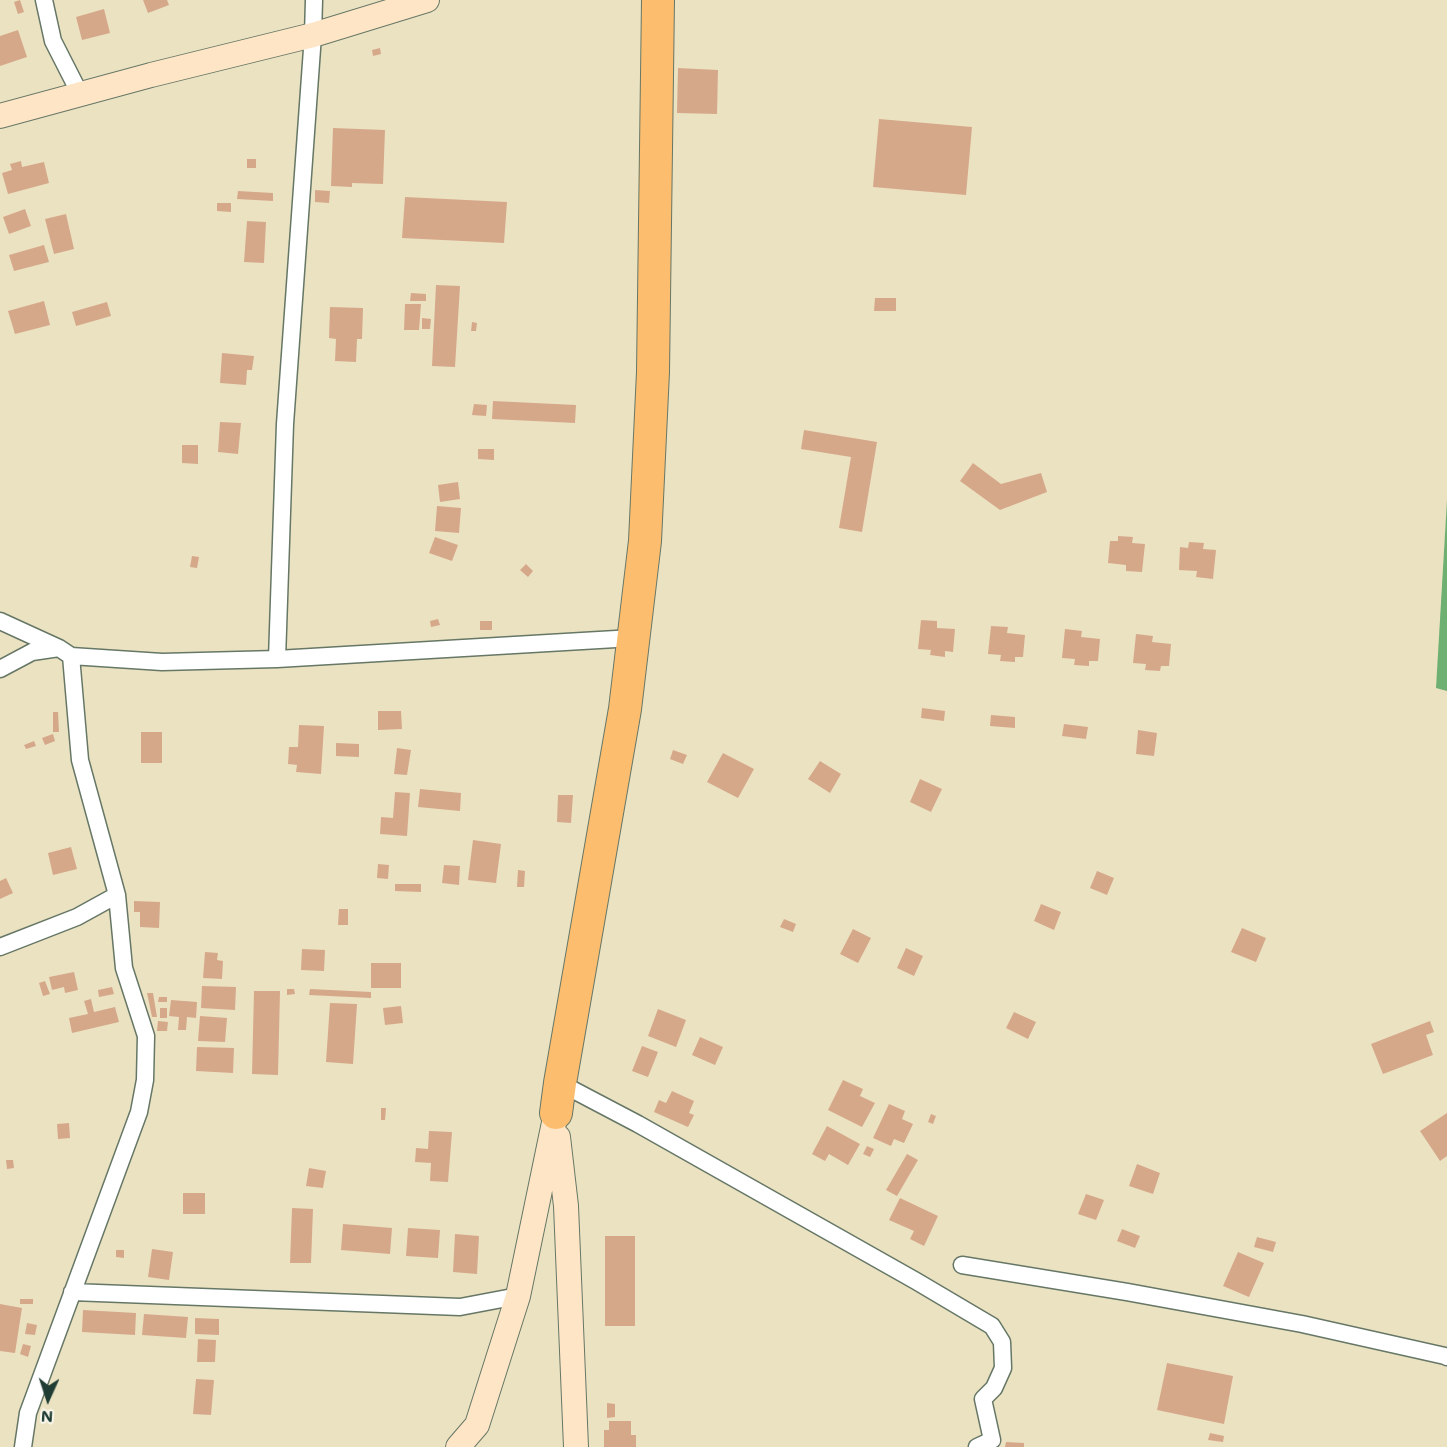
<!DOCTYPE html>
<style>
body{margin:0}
#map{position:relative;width:1447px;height:1447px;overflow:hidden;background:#ebe2c2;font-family:Mali,sans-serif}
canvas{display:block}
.north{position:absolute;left:18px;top:1369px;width:60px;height:60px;-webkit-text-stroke:4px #fbf7ec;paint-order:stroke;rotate:183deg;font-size:16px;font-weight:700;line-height:24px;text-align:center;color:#1f3d34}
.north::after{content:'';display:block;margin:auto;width:21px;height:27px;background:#1f3d34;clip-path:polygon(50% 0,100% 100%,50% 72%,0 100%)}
</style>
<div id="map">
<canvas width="1447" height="1447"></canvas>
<div class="north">N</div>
</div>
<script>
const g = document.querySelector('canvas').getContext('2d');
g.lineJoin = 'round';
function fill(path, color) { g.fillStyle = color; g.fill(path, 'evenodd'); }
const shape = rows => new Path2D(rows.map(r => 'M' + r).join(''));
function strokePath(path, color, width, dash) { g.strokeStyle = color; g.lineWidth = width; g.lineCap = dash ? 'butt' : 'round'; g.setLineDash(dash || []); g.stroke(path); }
fill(shape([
 [1447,500,1447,691,1436,688]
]), '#6eaf72');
fill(shape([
 [20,0,24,12,18,14,14,2],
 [143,0,167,0,169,5,148,13],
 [104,9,110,33,82,40,76,17],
 [18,30,27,57,0,66,0,36],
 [380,48,381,54,373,56,372,50],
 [678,68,718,70,717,114,677,113],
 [879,119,972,127,966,195,873,187],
 [333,128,385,130,383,184,352,183,352,187,331,186],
 [247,159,256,159,256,168,247,168],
 [21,161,22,167,44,162,49,183,8,194,2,173,12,170,10,164],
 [315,190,330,191,329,203,315,202],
 [238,191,273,193,273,201,237,199],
 [405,197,507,202,504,243,402,238],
 [217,203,231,203,231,212,217,211],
 [25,209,31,226,9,234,3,217],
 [66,214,74,249,54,254,45,219],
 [247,221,266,222,264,263,244,262],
 [44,245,49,262,14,271,9,255],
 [436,285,460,286,455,367,432,366],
 [411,293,426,294,426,301,410,301],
 [875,298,896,298,896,311,874,311],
 [44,301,50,325,15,334,8,311],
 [107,302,111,316,76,326,72,312],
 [405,304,421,304,419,330,404,330],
 [330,307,363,308,362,339,357,339,356,362,335,361,336,339,329,338],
 [422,318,431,319,430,329,422,329],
 [472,322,477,323,476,331,471,331],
 [222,353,254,356,252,370,247,370,246,385,220,383],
 [493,401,576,405,575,423,492,419],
 [474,404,487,405,486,416,472,415],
 [220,422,241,423,238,454,218,452],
 [804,430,877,442,862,532,839,528,851,457,801,449],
 [182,445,198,445,198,464,182,463],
 [478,449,494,449,494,460,478,459],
 [973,463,1001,484,1041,473,1047,492,1000,510,960,481],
 [458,482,460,499,440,502,438,485],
 [437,506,461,508,459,533,435,531],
 [1118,536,1133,537,1132,543,1145,544,1142,572,1126,571,1126,565,1108,563,1110,541,1118,541],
 [435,537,458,545,452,561,429,553],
 [1189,542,1204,543,1203,549,1216,550,1213,579,1196,577,1197,571,1179,570,1180,547,1188,548],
 [192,556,199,557,197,568,190,567],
 [526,564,533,571,528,577,520,570],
 [438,619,440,625,431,627,430,621],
 [921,620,937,621,937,628,955,629,953,652,945,651,945,657,930,655,931,650,918,649],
 [480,621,492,621,492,630,480,630],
 [991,626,1008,627,1007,633,1025,635,1023,657,1015,657,1015,662,1000,661,1001,655,988,654],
 [1065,629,1082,631,1081,637,1100,639,1098,661,1089,661,1089,666,1074,665,1075,659,1062,658],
 [1136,634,1153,636,1152,642,1171,644,1169,666,1161,666,1160,671,1145,670,1146,664,1133,663],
 [922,708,945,711,944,721,921,718],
 [378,711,401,711,402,729,378,730],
 [53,712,58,712,59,732,53,732],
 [991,715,1015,717,1015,728,990,726],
 [1064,724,1088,727,1086,739,1062,736],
 [299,725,324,726,321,774,296,772,297,765,288,764,289,747,298,747],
 [1138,730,1157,733,1154,756,1136,754],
 [141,732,162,732,162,763,141,763],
 [53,734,55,741,45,745,42,738],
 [34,741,36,746,26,749,24,745],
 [336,743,359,744,359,757,336,756],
 [397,748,411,750,407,775,394,774],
 [673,750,687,755,683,764,670,759],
 [723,753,754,769,738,798,707,782],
 [820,761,841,774,830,793,808,779],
 [920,779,942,789,931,812,910,802],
 [420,789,461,793,460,811,418,807],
 [395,792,410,793,407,836,380,834,381,817,393,818],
 [558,795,573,795,571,823,557,822],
 [473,840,501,844,496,883,468,880],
 [71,847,77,869,53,875,48,853],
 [378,864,389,865,388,879,377,878],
 [444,865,460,866,459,885,442,883],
 [518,870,525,871,524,887,517,887],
 [1097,871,1114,878,1107,895,1090,888],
 [6,878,13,893,0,899,0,881],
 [395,884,421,884,421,892,395,891],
 [134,901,160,902,159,928,140,927,140,912,134,912],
 [1041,904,1061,912,1054,930,1034,921],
 [339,909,348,909,348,925,338,925],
 [784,919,796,924,793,932,780,927],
 [1242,928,1266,938,1256,962,1231,952],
 [853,929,871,938,858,963,840,954],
 [906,948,923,956,914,976,897,968],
 [302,949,325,950,324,971,301,970],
 [205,952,218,953,217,960,223,961,222,979,203,978],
 [371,963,401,963,401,988,371,988],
 [74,972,78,990,65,993,64,987,52,990,49,977],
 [45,981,50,994,43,996,39,983],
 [202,986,236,987,235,1010,201,1008],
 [112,987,114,994,99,997,98,990],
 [287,989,294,989,295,994,287,995],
 [310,989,371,992,371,998,309,995],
 [254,991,280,991,278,1075,252,1074],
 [147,993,153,993,157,1017,152,1017],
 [159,997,167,997,167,1002,158,1002],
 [91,999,94,1012,115,1007,119,1022,72,1033,69,1018,88,1014,84,1001],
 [171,1000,197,1002,196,1018,187,1017,186,1030,178,1030,179,1017,169,1016],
 [330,1003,357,1004,353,1064,326,1062],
 [401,1006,403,1023,385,1025,383,1008],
 [160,1008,167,1008,167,1018,160,1018],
 [658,1009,686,1020,676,1047,648,1036],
 [1014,1012,1036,1022,1028,1039,1006,1028],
 [200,1016,227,1018,225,1042,198,1041],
 [158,1021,168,1022,167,1031,157,1031],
 [1430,1021,1434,1032,1426,1035,1433,1055,1383,1074,1371,1044],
 [700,1037,723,1047,715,1065,692,1055],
 [642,1046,658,1052,648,1077,632,1071],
 [197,1047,234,1048,233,1073,196,1071],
 [843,1080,863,1089,860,1096,875,1103,862,1127,828,1110],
 [672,1091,694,1101,689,1113,694,1115,688,1127,654,1112,659,1100,666,1103],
 [889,1104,905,1111,902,1119,913,1124,904,1143,894,1139,891,1146,873,1138],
 [381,1108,386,1108,385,1120,381,1120],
 [1447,1113,1447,1156,1440,1161,1420,1131],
 [931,1114,936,1116,933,1124,928,1122],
 [69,1123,70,1138,58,1139,57,1124],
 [827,1126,860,1144,848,1165,829,1154,825,1161,812,1154],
 [429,1131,452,1132,448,1182,430,1181,431,1163,415,1162,416,1148,428,1149],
 [867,1146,874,1149,870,1157,863,1154],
 [907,1154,918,1160,897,1196,886,1190],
 [6,1160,13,1160,14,1168,7,1169],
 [1137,1164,1160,1173,1153,1194,1129,1186],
 [309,1168,326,1171,323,1188,306,1186],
 [183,1193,205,1193,205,1214,183,1214],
 [1086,1194,1104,1200,1096,1220,1078,1214],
 [900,1198,938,1216,924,1246,910,1239,914,1231,889,1220],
 [292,1208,313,1209,311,1263,290,1263],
 [343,1224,392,1228,390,1254,341,1250],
 [408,1228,440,1230,438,1258,406,1256],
 [1122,1229,1140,1236,1135,1248,1117,1241],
 [455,1234,479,1236,477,1274,453,1272],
 [605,1236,635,1236,635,1326,605,1326],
 [1257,1237,1276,1242,1273,1252,1254,1247],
 [152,1249,173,1252,169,1280,148,1277],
 [116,1250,124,1250,124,1258,116,1257],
 [1238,1252,1264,1263,1249,1297,1223,1286],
 [20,1299,33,1299,33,1304,20,1304],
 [0,1304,22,1308,15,1353,0,1351],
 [83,1310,136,1313,135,1335,82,1332],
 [144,1314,188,1317,186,1338,142,1335],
 [195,1318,219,1319,219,1335,195,1334],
 [27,1323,37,1325,35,1335,25,1334],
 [198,1339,216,1340,215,1362,197,1362],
 [23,1344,31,1346,28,1357,20,1354],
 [1167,1363,1233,1376,1224,1424,1157,1410],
 [196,1379,214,1380,211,1415,193,1414],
 [607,1403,615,1404,615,1417,607,1418],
 [609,1421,631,1421,631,1435,636,1435,636,1447,604,1447,604,1430,609,1430],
 [1210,1433,1224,1436,1223,1442,1208,1440],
 [1006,1442,1024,1443,1024,1447,1005,1447]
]), '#d6a88a');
const street = shape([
 [44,0,53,41,80,94],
 [0,621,59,648,71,656,162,662,277,659,633,638],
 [277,659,285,424,313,35,314,0],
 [0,669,32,652,59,648],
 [0,947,77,917,117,895],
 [560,1083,638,1124,916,1281,992,1326,1002,1342,1003,1368,994,1388,983,1399,992,1440,977,1447],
 [962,1265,1127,1292,1302,1324,1445,1356,1447,1357],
 [72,1292,460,1307,518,1296],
 [23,1447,28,1413,139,1112,145,1080,146,1036,124,968,117,895,80,760,71,656]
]);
const secondary = shape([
 [0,116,151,75,313,35,427,0],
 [558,1137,566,1206,576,1447],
 [458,1447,477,1425,518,1296,556,1113]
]);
const highway = shape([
 [556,1113,560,1083,625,709,645,541,653,372,658,0]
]);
strokePath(street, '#676', 19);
strokePath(secondary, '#676', 26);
strokePath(highway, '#676', 34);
strokePath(street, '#fff', 16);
strokePath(secondary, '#fee5c5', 24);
strokePath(highway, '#fcbd6f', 32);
</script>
